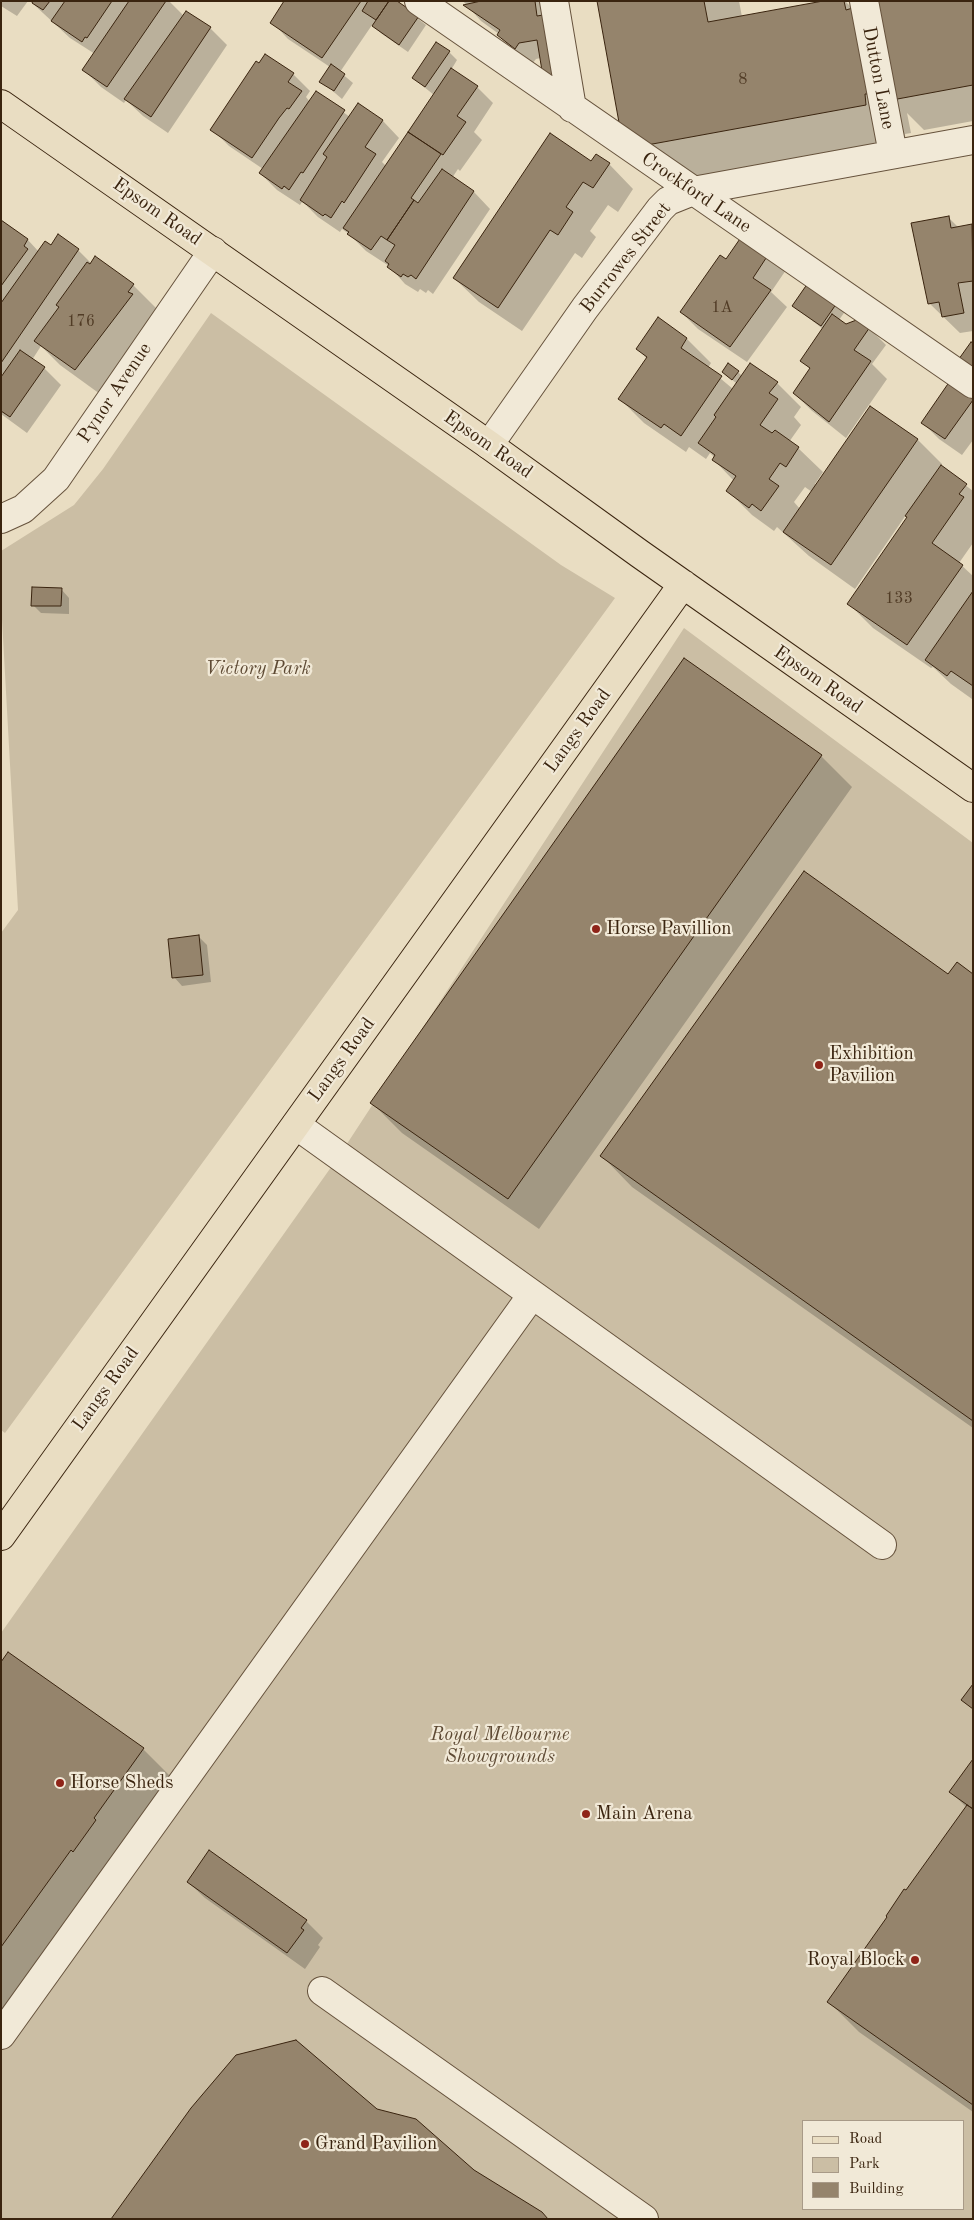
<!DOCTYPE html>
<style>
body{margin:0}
#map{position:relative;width:974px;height:2220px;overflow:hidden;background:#e9ddc2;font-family:"Old Standard TT",serif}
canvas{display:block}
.frame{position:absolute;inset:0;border:2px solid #3a240f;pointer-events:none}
.legend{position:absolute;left:802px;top:2120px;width:162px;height:90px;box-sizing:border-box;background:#f1e9d7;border:1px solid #a89a87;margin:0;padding:6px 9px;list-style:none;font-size:15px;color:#3a240f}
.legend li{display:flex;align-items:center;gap:10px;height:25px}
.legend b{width:25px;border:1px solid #a89a87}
</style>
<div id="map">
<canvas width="974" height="2220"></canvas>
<div class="frame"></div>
<ul class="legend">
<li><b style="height:6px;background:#e9ddc2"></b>Road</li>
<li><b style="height:14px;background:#cbbea4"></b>Park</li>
<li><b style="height:14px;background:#95846c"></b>Building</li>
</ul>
</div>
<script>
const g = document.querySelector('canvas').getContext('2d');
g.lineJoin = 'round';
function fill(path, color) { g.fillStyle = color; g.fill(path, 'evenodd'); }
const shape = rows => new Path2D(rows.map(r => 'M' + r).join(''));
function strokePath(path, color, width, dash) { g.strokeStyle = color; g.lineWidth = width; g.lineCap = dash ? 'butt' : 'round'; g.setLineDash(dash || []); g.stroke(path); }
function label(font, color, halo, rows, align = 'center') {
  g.font = font + ' "Old Standard TT",serif'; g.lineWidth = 4.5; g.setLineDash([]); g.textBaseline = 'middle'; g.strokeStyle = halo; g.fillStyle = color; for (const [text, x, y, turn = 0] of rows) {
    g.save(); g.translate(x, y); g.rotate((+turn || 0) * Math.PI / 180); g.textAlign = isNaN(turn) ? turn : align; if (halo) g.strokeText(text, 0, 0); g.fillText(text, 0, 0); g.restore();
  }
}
fill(shape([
 [211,313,561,565,615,598,5,1433,1,1430,1,933,18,910,1,601,1,551,74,505,103,469],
 [684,628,973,843,973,2219,1,2219,1,1633,339,1156],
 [803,2121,963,2121,963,2209,803,2209]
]), '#cbbea4');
fill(shape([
 [1,1,28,1,17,16,1,6],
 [30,1,169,1,184,16,186,12,210,28,227,45,168,133,143,116,126,100,124,103,101,87,84,70,95,54,70,38],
 [286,1,400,1,400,5,426,25,408,52,382,34,372,25,340,72,353,83,342,99,321,81,330,67,288,39,272,22],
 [463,1,548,1,576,90,544,76,541,58,536,59,532,64,515,52,498,35,499,34,481,21],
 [598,1,739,1,742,17,830,1,845,1,853,9,973,1,973,121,924,130,907,113,911,133,905,134,906,145,688,184,621,127],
 [449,52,457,60,451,70,477,87,493,103,474,132,482,140,460,171,458,169,452,178,474,192,490,209,433,294,428,290,426,293,420,289,418,292,405,284,389,266,366,251,349,234,342,229,340,232,318,217,306,205,302,202,300,205,277,190,260,173,263,169,229,146,212,129,265,56,293,74,310,91,306,97,310,102,316,93,350,117,359,105,383,121,399,138,382,162,386,166,434,95,413,78],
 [592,163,609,164,633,189,618,212,608,205,590,231,596,237,582,258,575,253,522,331,479,302,454,278],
 [948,217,959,228,973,227,973,331,960,333,929,303],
 [1,222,28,240,39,252,51,247,59,236,78,250,92,264,133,285,157,309,100,394,60,365,41,346,32,360,44,368,61,385,27,433,1,414,1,379,4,375,1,373],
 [744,235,786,270,771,292,787,307,747,362,698,329,681,312,726,260],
 [810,282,846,310,839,320,845,325,869,328,886,345,872,364,887,379,846,438,811,410,794,393,811,370,802,361,823,329,793,306],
 [687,339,711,363,708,368,733,389,737,384,723,372,738,372,742,376,777,383,801,407,794,417,801,425,789,442,798,448,823,472,815,484,817,485,871,407,918,440,942,464,940,466,973,491,973,543,959,563,973,576,972,699,951,684,933,667,931,668,873,628,849,604,909,518,906,515,855,589,809,556,777,527,774,531,752,515,728,491,734,481,714,460,715,458,710,453,706,459,689,447,686,452,644,423,620,399,647,359,638,349],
 [805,487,812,492,800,509,794,502],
 [973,394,973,440,962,455,939,439,923,423],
 [61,589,69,598,69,614,41,613,33,605],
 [684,660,821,756,852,787,539,1229,402,1133,372,1103],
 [199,937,207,945,211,982,182,986,174,977],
 [949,975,973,975,973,1428,632,1187,602,1156],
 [1,1664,143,1749,174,1780,1,2026],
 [973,1761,973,2112,859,2032,829,2002,967,1808,951,1792],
 [188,1882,306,1921,323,1938,318,1945,320,1947,305,1969,205,1898]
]), '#0003');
const building = shape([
 [33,1,50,1,43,10,32,3,33,1],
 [65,1,112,1,87,38,85,37,82,42,51,21,65,1],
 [129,1,166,1,107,87,82,70,129,1],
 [284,1,361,1,322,58,270,23,284,1],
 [368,1,389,1,376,20,362,11,368,1],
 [389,1,397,1,419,16,399,45,372,26,389,1],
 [481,1,535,1,537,16,549,14,560,74,543,77,537,40,519,43,515,49,497,35,500,30,463,5,481,1],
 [597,1,704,1,708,22,823,1,844,1,846,10,856,7,871,94,865,94,866,105,647,145,620,128,597,1],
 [874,1,973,1,973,85,892,100,874,1],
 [186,11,211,27,151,117,124,99,186,11],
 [436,42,450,51,425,87,412,78,436,42],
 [265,54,294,73,288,82,302,91,289,109,287,108,279,118,252,158,210,130,256,61,259,63,265,54],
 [331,64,345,74,334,91,319,82,331,64],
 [451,68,478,86,457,116,466,122,443,155,408,132,451,68],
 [316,91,345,110,303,173,301,172,289,190,284,186,282,189,259,173,316,91],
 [358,103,383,120,365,147,376,154,344,203,342,201,331,218,325,214,323,216,300,200,327,157,323,154,358,103],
 [408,132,441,154,411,198,414,200,387,240,381,236,371,250,347,234,349,232,343,228,408,132],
 [550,133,591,161,596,154,610,163,593,188,583,182,566,207,573,212,558,235,550,230,498,308,453,278,550,133],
 [442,169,474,191,416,279,411,275,408,277,403,274,401,277,387,267,389,264,385,261,395,245,387,240,414,200,418,203,442,169],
 [949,216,951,228,972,224,973,281,958,283,964,313,942,317,939,302,928,304,911,223,949,216],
 [1,220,28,239,24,246,28,249,1,286,1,220],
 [744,233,770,252,753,278,771,290,730,347,680,312,720,255,726,259,744,233],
 [58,234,79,249,1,363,1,303,45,241,51,245,58,234],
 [95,256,134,284,128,292,133,294,75,370,34,341,59,307,56,305,87,262,90,264,95,256],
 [810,280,839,300,821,326,792,306,810,280],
 [832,314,846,324,859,319,870,327,854,350,871,361,829,422,793,393,810,368,800,361,832,314],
 [658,317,687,338,681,348,722,376,681,436,664,424,661,428,618,399,647,357,636,349,658,317],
 [971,342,973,343,973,375,956,363,971,342],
 [20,350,45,367,10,417,1,411,1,377,20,350],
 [728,363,739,371,732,380,722,372,728,363],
 [750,363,778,382,769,393,778,399,760,425,772,433,775,430,799,447,786,467,780,463,769,479,779,486,761,511,752,504,749,508,726,491,736,476,712,460,715,455,698,443,716,417,714,415,750,363],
 [952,378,973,392,973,400,945,439,921,423,952,378],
 [870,406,918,439,831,565,783,532,870,406],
 [941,465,967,484,959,494,964,497,932,543,963,565,907,645,847,604,907,517,905,516,941,465],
 [32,587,62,588,61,606,31,606,32,587],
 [973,591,973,686,951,671,947,676,925,660,973,591],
 [684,658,822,755,508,1199,370,1103,684,658],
 [804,871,948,974,957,962,973,974,973,1421,600,1156,804,871],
 [199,935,203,975,172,978,168,939,199,935],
 [8,1652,144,1748,94,1818,96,1820,73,1852,71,1850,1,1947,1,1662,8,1652],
 [973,1684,973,1709,961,1700,973,1684],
 [973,1759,973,1809,949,1792,973,1759],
 [967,1805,973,1809,973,2105,827,2002,887,1917,886,1916,904,1889,906,1890,967,1805],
 [209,1850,307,1920,301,1928,304,1930,287,1953,187,1882,209,1850],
 [296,2040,377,2109,416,2119,474,2170,542,2212,548,2219,111,2219,191,2108,236,2055,296,2040]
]);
fill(building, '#95846c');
strokePath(building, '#3a240f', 1);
const minor = shape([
 [419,1,973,384],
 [554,1,572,108],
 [864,1,893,154],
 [489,445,585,308,660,209,668,201,693,191,973,140],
 [1,519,23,509,56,479,213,251],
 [296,1125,882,1545],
 [322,1991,644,2219],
 [1,2035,532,1295]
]);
const major = shape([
 [1,104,489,445,640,554,973,788],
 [1,1536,683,584]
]);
strokePath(minor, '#66523c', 30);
strokePath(major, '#3a240f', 30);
strokePath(minor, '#f1e9d7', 28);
strokePath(major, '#e9ddc2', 28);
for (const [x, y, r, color] of [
 [596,929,5,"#8f2418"],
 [819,1065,5,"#8f2418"],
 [60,1783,5,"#8f2418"],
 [586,1814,5,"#8f2418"],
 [915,1960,5,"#8f2418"],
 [305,2144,5,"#8f2418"]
]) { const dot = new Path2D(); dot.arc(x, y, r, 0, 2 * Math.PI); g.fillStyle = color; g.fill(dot); strokePath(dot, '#f1e9d7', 2); }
label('16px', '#513c26', null, [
 ["8",743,80],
 ["1A",722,308],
 ["176",81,322],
 ["133",899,599]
]);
label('19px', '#3a240f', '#f1e9d7', [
 ["Dutton Lane",878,78,79],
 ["Crockford Lane",696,193,34],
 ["Epsom Road",157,212,35],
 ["Burrowes Street",626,258,-52],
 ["Pynor Avenue",115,393,-56],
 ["Epsom Road",488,445,35],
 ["Epsom Road",818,680,35],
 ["Langs Road",578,731,-54],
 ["Langs Road",342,1060,-54],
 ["Langs Road",106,1389,-54]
]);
label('italic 19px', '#5e4a34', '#f1e9d7', [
 ["Victory Park",258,669],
 ["Royal Melbourne",500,1735],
 ["Showgrounds",500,1757]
]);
label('19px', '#3a240f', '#f1e9d7', [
 ["Horse Pavillion",606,929],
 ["Exhibition",829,1054],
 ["Pavilion",829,1076],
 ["Horse Sheds",70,1783],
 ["Main Arena",596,1814],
 ["Royal Block",905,1960,"right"],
 ["Grand Pavilion",315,2144]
], 'left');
</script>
